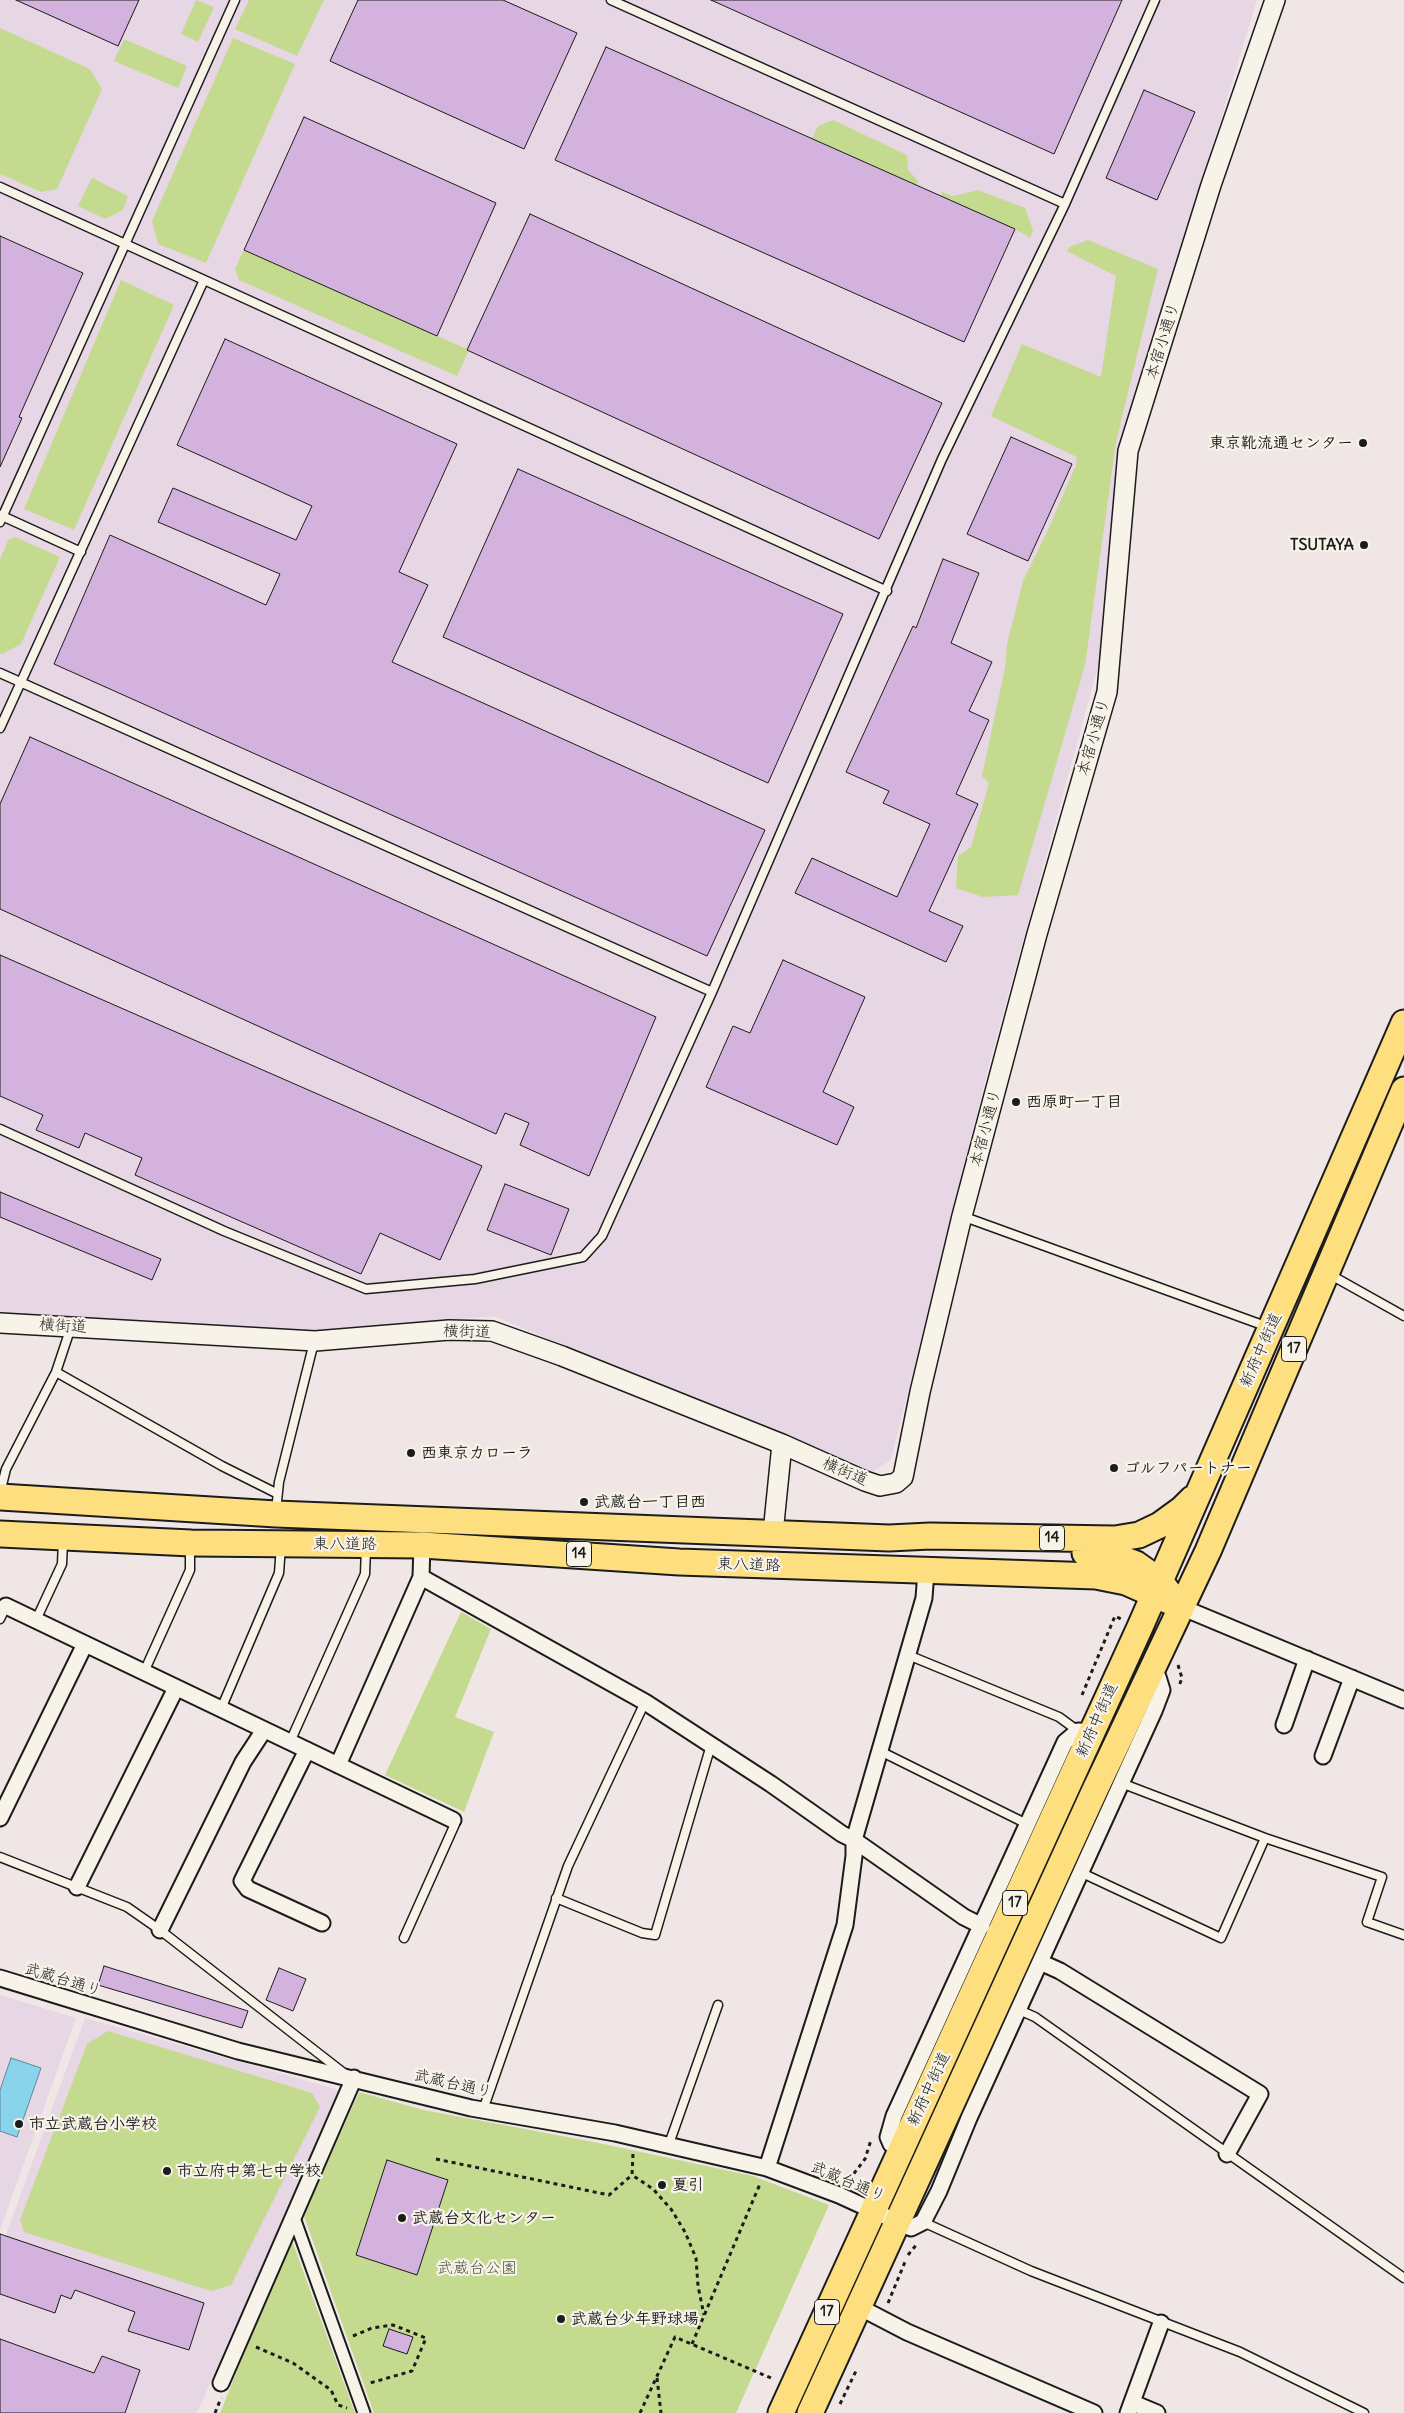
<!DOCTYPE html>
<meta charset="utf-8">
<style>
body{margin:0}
canvas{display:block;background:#f0e6e6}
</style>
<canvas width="1404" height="2413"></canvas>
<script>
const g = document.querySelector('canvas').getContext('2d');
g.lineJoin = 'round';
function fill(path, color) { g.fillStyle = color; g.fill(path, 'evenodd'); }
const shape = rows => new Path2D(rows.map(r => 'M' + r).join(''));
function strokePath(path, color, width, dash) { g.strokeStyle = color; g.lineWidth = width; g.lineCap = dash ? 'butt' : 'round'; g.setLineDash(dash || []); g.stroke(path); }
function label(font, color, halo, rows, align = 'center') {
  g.font = font + ' Delius,"Klee One",sans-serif'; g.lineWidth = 4.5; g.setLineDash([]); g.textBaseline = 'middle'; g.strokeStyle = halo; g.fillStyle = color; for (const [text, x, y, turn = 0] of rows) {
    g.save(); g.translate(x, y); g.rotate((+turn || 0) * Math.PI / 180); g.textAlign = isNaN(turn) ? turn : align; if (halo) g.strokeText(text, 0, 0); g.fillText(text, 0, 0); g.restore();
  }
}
fill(shape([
 [0,0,1257,0,1123,440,1099,663,989,1065,891,1460,869,1474,494,1316,319,1331,159,1328,0,1316],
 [0,1995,76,2018,0,2230],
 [85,2018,339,2090,197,2413,0,2413,0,2251]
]), '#e7d6e4');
fill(shape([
 [196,0,214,7,198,42,181,34],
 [249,0,324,0,297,56,235,29],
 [0,28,90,69,102,89,57,189,41,192,0,174],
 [233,38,295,64,206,263,158,244,152,221],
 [124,39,187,66,178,88,114,61],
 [833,120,907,155,908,170,918,181,917,185,811,141,818,126],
 [92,178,128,196,123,210,105,219,78,206],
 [978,190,1025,208,1033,230,1030,238,1015,229,941,196,942,192,953,196],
 [1088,240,1158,269,1116,442,1085,665,1018,895,983,897,956,888,958,856,971,847,989,783,982,776,1005,668,1007,644,1023,581,1048,530,1076,465,1077,457,991,416,1022,344,1101,377,1116,276,1067,251,1069,247],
 [244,250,469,350,457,376,239,280,235,269],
 [121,280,174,305,74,530,24,509],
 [15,537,60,557,21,644,2,654,0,653,0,560,8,540],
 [461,1612,491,1629,455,1717,494,1732,464,1812,385,1775],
 [108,2031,312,2093,320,2107,231,2285,211,2291,24,2232,20,2220,87,2044],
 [359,2092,424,2110,599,2143,753,2176,829,2205,736,2413,374,2413,304,2216],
 [291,2238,355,2413,220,2413]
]), '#c4da8f');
const water = shape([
 [11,2058,41,2068,17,2137,0,2131,0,2090,11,2058]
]);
fill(water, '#89d4ea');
strokePath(water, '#5d8a98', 1);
const building = shape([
 [16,0,139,0,118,46,16,0],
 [358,0,503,0,577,33,524,149,330,61,358,0],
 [711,0,1122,0,1054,154,711,0],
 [606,47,1015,229,964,342,555,160,606,47],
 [1144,90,1195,112,1157,200,1106,178,1144,90],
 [304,117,496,203,437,336,244,250,304,117],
 [530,214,942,403,879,539,467,350,530,214],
 [0,236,83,273,19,417,22,418,0,467,0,236],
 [225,339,457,444,399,572,428,585,392,662,765,830,707,956,54,664,110,535,266,605,280,574,158,522,173,488,296,540,312,506,177,445,225,339],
 [1011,437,1072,464,1028,561,967,534,1011,437],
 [518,469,843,614,768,783,443,637,518,469],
 [943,559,979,573,951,643,992,662,969,711,989,720,956,794,978,804,929,911,963,926,946,962,795,893,812,858,897,897,930,824,883,803,889,791,846,772,913,626,916,628,943,559],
 [30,737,656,1017,589,1176,520,1145,529,1123,505,1113,496,1134,0,909,0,804,30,737],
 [0,955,482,1166,440,1260,380,1233,361,1274,135,1175,142,1158,85,1133,79,1148,36,1130,43,1115,0,1096,0,955],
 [783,960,865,997,823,1092,854,1107,837,1145,706,1087,733,1026,750,1033,783,960],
 [505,1184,569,1209,551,1255,487,1230,505,1184],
 [0,1192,161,1259,152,1280,0,1217,0,1192],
 [104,1966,248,2011,242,2028,98,1985,104,1966],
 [279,1968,306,1979,293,2011,266,2000,279,1968],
 [387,2160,448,2180,417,2275,356,2255,387,2160],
 [0,2234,204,2303,189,2350,128,2331,135,2312,75,2290,71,2299,61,2295,55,2313,0,2294,0,2234],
 [389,2329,413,2337,407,2354,383,2346,389,2329],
 [0,2339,94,2373,102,2356,140,2370,125,2413,0,2413,0,2339]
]);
fill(building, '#d3b2de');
strokePath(building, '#1c1c1c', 1);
const service = shape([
 [611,0,1065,204],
 [0,187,887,591],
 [0,515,81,552],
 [0,522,235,0],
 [0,673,712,992],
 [0,728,204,280],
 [0,1129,224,1231,366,1289,475,1279,583,1257,602,1236,712,992,942,459,1065,204,1155,0],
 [962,1216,1268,1327],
 [1329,1274,1404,1316],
 [56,1372,222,1466,276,1493],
 [0,1493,6,1469,56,1372,71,1327],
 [276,1511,279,1482,314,1342],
 [0,1619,6,1606],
 [36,1620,62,1564,63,1541],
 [908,1655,1059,1717,1078,1731],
 [144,1672,190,1570,190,1546],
 [221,1709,279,1573,281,1546],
 [290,1742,365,1574,366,1548],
 [880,1751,1027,1824],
 [1121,1783,1265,1838,1382,1877,1367,1922,1404,1935],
 [0,1857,127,1907,160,1930,345,2074],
 [1082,1873,1221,1938,1265,1838],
 [556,1898,642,1933,655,1935,711,1745],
 [404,1938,455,1824,453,1820],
 [1019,2010,1035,2017,1404,2278],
 [483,2110,568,1866,645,1702],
 [669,2144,718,2005],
 [923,2222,1031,2271,1240,2352,1364,2413]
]);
const pedestrian = shape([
 [293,2215,364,2413]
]);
const minor = shape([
 [422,1545,421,1577,645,1702,771,1784,842,1834,854,1840,964,1917,982,1926],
 [6,1606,453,1820],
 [1181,1607,1404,1700],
 [1284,1725,1307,1659],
 [307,1750,242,1881,248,1889,322,1923],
 [1323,1756,1352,1678],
 [338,1765,421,1577],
 [0,1818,85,1644],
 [77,1887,176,1688],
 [160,1930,243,1762,264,1730],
 [1040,1962,1060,1971,1260,2094,1227,2154],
 [0,1978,238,2051,471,2108,615,2133,767,2168,839,2195,911,2228,923,2222,939,2191,969,2118,1154,1711,1162,1690,1158,1677,1151,1670],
 [900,2152,891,2144,888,2137,894,2116,1065,1742,1078,1731,1092,1732],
 [767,2168,845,1925,854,1856,854,1840,924,1598,926,1571],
 [859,2307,907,2332,1094,2413],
 [221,2383,354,2078],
 [1133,2403,1157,2413],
 [1128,2413,1161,2323]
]);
const tertiary = shape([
 [0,1323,315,1341,449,1330,492,1331,562,1356,782,1444,865,1481,880,1486,896,1483,903,1477,920,1392,962,1216,1037,934,1107,692,1128,451,1211,185,1275,0],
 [773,1533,782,1444]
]);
const primary = shape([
 [0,1497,276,1514,889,1538,930,1536,1115,1539,1139,1535,1160,1525,1182,1509,1192,1499],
 [0,1534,191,1543,422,1545,679,1562,1096,1576,1126,1582,1169,1601],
 [1085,1553,1114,1556,1136,1564,1160,1581,1169,1593],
 [781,2413,1140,1627,1404,1023],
 [810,2413,1094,1792,1208,1551,1404,1090]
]);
strokePath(service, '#1c1c1c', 11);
strokePath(pedestrian, '#1c1c1c', 15);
strokePath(minor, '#1c1c1c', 19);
strokePath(tertiary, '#1c1c1c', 22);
strokePath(primary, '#1c1c1c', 29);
strokePath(shape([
 [1178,1665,1182,1678,1179,1686],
 [1082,1695,1115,1616,1121,1619],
 [633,2154,632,2175,653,2189,671,2209,685,2232,696,2258,698,2286,704,2315],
 [436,2159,609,2195,632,2175],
 [849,2180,865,2159,871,2140],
 [908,2255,917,2244],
 [888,2303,905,2262],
 [353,2336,372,2328,393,2325,426,2338,412,2371,370,2383],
 [692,2344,760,2184],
 [256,2347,293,2363,331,2390,338,2405,347,2408],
 [657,2378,661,2413],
 [840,2404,856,2371],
 [215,2413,221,2398],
 [640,2413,675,2337,771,2378]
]), '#1c1c1c', 3, [4, 4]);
strokePath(service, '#f7f3e8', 8);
strokePath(pedestrian, '#f7f3e8', 11);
strokePath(minor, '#f7f3e8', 15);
strokePath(tertiary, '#f7f3e8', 19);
strokePath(primary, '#fddf80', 25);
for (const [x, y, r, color] of [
 [1363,443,5,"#1c1c1c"],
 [1364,545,5,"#1c1c1c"],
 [1016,1102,5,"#1c1c1c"],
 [411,1453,5,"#1c1c1c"],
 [1114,1468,5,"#1c1c1c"],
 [584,1502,5,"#1c1c1c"],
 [19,2124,5,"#1c1c1c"],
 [167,2171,5,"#1c1c1c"],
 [662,2185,5,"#1c1c1c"],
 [402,2218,5,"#1c1c1c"],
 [561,2319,5,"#1c1c1c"]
]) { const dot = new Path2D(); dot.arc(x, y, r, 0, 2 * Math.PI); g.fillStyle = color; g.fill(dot); strokePath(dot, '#f7f3e8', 2); }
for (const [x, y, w] of [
 [1294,1349,25],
 [1052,1538,25],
 [579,1554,25],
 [1015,1903,25],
 [827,2312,25]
]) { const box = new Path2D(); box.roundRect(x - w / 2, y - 12.5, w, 25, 4); g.fillStyle = '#f7f3e8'; g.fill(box); strokePath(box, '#1c1c1c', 1); }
label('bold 15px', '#1c1c1c', null, [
 ["17",1294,1349],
 ["14",1052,1538],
 ["14",579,1554],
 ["17",1015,1903],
 ["17",827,2312]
]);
label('16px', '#1c1c1c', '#f7f3e8', [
 ["本宿小通り",1163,341,-73],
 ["本宿小通り",1094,737,-74],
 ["本宿小通り",986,1128,-75],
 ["横街道",63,1326,3],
 ["横街道",467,1332,2],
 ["新府中街道",1261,1350,-66],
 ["横街道",845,1472,23],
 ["東八道路",345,1544],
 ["東八道路",749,1565,2],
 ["新府中街道",1097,1720,-66],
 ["武蔵台通り",63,1980,17],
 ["武蔵台通り",453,2084,13],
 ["新府中街道",929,2089,-65],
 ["武蔵台通り",848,2182,23]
]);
label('bold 16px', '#1c1c1c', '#f7f3e8', [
 ["東京靴流通センター",1353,443,"right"],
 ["TSUTAYA",1354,545,"right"],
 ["西原町一丁目",1026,1102],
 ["西東京カローラ",421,1453],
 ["ゴルフパートナー",1124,1468],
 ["武蔵台一丁目西",594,1502],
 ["市立武蔵台小学校",29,2124],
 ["市立府中第七中学校",177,2171],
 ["夏引",672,2185],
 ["武蔵台文化センター",412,2218],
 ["武蔵台少年野球場",571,2319]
], 'left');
label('16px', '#4e553e', '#f7f3e8', [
 ["武蔵台公園",477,2268]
]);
</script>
